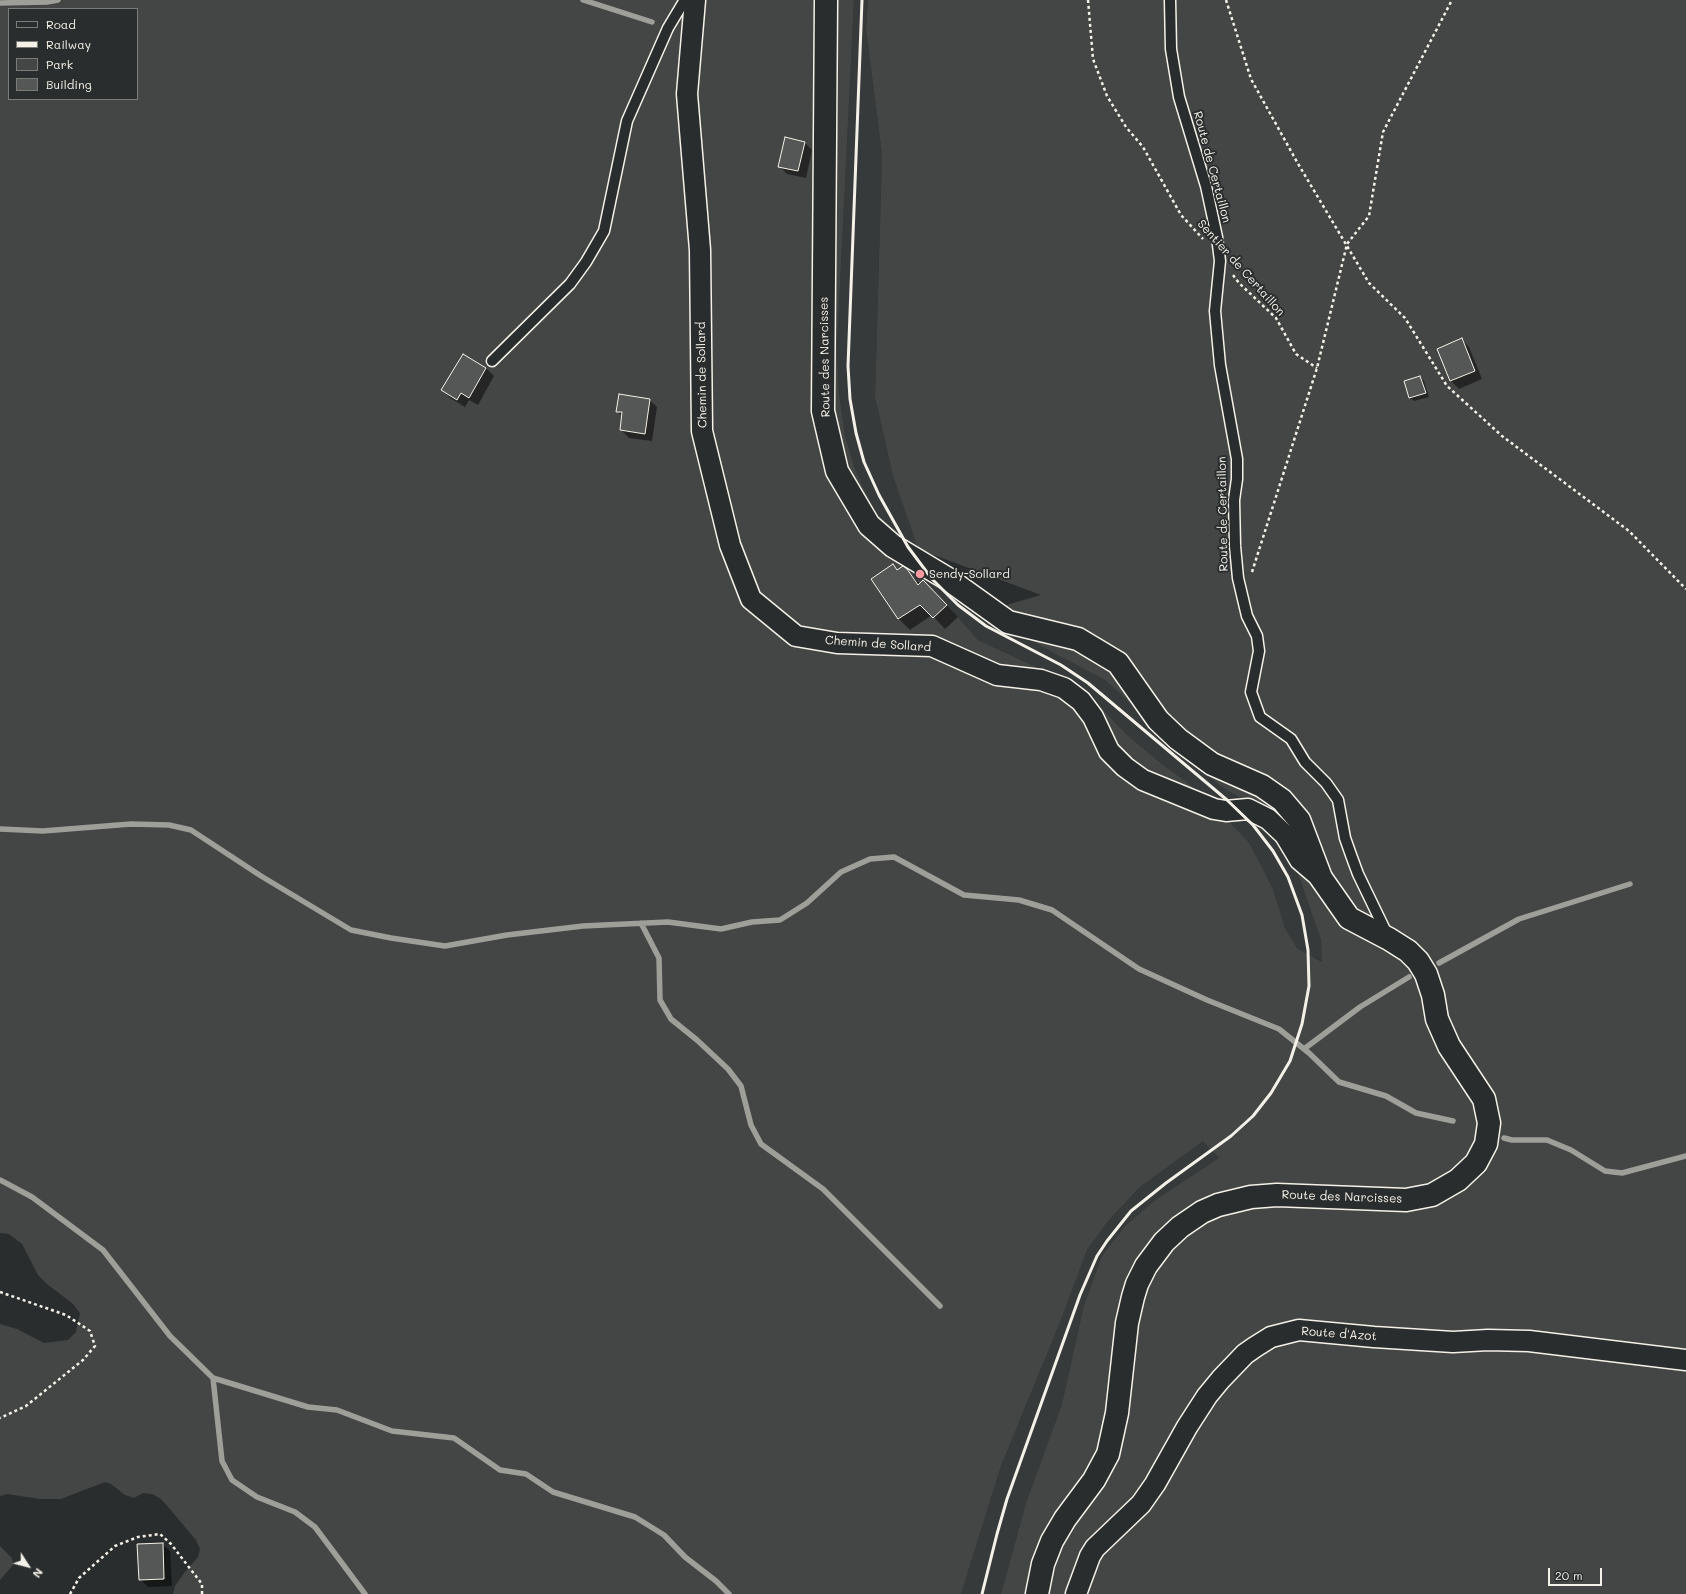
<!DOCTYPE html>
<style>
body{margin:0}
#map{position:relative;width:1686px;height:1594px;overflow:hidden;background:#2a2d2e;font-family:Mali,sans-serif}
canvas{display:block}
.legend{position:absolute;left:8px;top:8px;width:130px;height:92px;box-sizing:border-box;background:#2a2d2e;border:1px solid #7b7b78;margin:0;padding:5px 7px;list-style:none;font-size:12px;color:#f4f1e8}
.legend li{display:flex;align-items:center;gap:8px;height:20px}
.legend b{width:20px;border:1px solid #7b7b78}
.north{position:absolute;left:8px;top:1546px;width:40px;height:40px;-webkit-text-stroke:3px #2a2d2e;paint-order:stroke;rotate:126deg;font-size:11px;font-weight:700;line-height:16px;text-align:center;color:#f4f1e8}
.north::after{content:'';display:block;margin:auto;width:14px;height:18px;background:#f4f1e8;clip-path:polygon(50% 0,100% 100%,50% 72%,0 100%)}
.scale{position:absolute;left:1548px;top:1568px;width:54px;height:18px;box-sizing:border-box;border:2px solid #f4f1e8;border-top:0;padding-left:5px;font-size:12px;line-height:14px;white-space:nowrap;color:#f4f1e8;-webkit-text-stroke:3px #2a2d2e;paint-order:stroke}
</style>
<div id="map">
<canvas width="1686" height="1594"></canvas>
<ul class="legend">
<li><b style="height:5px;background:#2a2d2e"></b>Road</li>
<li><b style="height:5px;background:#f4f1e8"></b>Railway</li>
<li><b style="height:11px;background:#444645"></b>Park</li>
<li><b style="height:11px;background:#555756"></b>Building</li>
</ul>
<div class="north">N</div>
<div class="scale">20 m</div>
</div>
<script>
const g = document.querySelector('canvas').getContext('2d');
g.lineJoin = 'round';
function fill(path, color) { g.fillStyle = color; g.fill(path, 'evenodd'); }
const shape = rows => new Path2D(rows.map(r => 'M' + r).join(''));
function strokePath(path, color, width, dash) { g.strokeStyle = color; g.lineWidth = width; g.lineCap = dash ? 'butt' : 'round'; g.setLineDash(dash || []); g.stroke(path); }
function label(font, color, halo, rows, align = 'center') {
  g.font = font + ' Mali,sans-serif'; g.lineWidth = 4; g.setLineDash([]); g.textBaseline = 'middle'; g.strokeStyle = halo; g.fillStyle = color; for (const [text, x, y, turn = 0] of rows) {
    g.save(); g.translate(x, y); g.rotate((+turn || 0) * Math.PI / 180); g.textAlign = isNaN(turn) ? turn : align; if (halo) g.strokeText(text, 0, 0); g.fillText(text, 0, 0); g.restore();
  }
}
fill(shape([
 [854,0,868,0,866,29,882,155,875,397,893,476,918,549,1020,636,1060,655,1105,680,1220,786,1244,800,1270,830,1296,868,1321,940,1323,962,1297,948,1285,928,1273,889,1163,765,1126,734,1091,697,1060,678,978,640,914,567,881,524,856,472,845,436,839,393,837,347],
 [1203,1140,1219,1158,1155,1200,1125,1226,1083,1309,1062,1404,1026,1503,1001,1594,961,1594,1001,1466,1061,1320,1087,1250,1109,1220,1140,1187]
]), '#373a3a');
fill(shape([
 [0,0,854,0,837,347,839,393,845,436,856,472,881,524,914,567,978,640,1060,678,1091,697,1126,734,1163,765,1204,795,1249,843,1273,889,1285,928,1297,948,1322,962,1321,940,1296,868,1270,830,1244,800,1220,786,1105,680,979,613,1041,595,918,549,893,476,875,397,882,155,866,29,868,0,1686,0,1686,1594,1001,1594,1026,1503,1062,1404,1083,1309,1102,1256,1125,1226,1155,1200,1219,1158,1203,1141,1140,1187,1109,1220,1087,1250,1061,1320,1001,1466,961,1594,173,1594,175,1586,185,1572,198,1557,200,1549,196,1540,169,1508,161,1499,152,1494,143,1493,134,1498,125,1495,111,1484,105,1482,61,1499,40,1499,7,1494,0,1496,0,1324,17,1329,44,1343,68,1340,76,1332,80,1313,73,1304,47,1284,38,1275,22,1244,9,1234,0,1233],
 [9,9,137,9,137,99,9,99],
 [0,1546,12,1558,13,1565,0,1580]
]), '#444645');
fill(shape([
 [804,142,812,150,806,178,787,174,779,166],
 [1462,340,1469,347,1482,379,1459,389,1451,381,1438,349],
 [463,355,486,368,494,376,478,405,469,400,465,407,450,398,443,390],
 [1420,377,1424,381,1429,397,1414,401,1410,398],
 [649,400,657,407,652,441,629,438,621,430,623,417,617,411],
 [893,566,898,571,907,570,920,584,934,592,958,617,945,629,932,615,910,630,899,619,873,579],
 [162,1544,170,1551,172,1586,148,1587,140,1579]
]), '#0007');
strokePath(shape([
 [583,0,652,22],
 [0,3,47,2,58,0],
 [0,829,43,831,131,824,169,825,191,830,261,876,351,930,391,938,445,946,507,935,583,926,668,922,721,929,752,922,780,920,807,903,841,872,870,859,894,857,964,895,1019,900,1052,910,1139,969,1207,1000,1279,1029,1309,1053,1339,1082,1386,1096,1416,1113,1453,1121],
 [641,923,659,958,660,1000,671,1019,697,1040,728,1069,741,1086,751,1125,761,1144,823,1189,940,1306],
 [1439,963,1519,919,1630,884],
 [1304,1049,1360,1007,1409,977],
 [1504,1138,1512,1140,1547,1140,1571,1150,1605,1171,1622,1173,1686,1156],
 [0,1180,32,1197,103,1250,170,1336,213,1378,308,1407,337,1410,392,1431,454,1438,500,1470,526,1474,553,1492,635,1517,664,1535,685,1557,716,1581,729,1594],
 [213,1378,222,1461,232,1480,257,1497,295,1512,315,1527,365,1594]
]), '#9f9f9a', 5.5);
const building = shape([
 [785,137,805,142,798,171,778,167,785,137],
 [1462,338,1475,371,1450,381,1437,349,1462,338],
 [463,354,486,368,469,398,461,393,457,400,441,390,463,354],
 [1420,376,1426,393,1409,398,1404,381,1420,376],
 [619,394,650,399,645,434,620,430,622,412,616,412,619,394],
 [893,564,897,570,903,566,907,569,918,585,923,580,947,605,933,618,920,605,898,619,871,579,893,564],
 [163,1543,164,1579,139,1580,137,1544,163,1543]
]);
fill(building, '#555756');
strokePath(building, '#f4f1e8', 1);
const lane = shape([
 [1170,0,1171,49,1179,97,1206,186,1217,237,1220,261,1215,311,1220,365,1237,459,1237,479,1234,500,1235,546,1238,578,1247,616,1257,636,1259,651,1251,692,1260,717,1291,739,1305,762,1326,783,1338,800,1345,838,1351,855,1358,874,1387,934],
 [492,361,570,284,586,262,604,231,627,121,668,28,683,3,694,4]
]);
const street = shape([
 [695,0,687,94,700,250,702,431,730,545,751,599,796,636,837,643,932,646,997,675,1041,680,1064,688,1081,701,1093,717,1109,751,1125,767,1143,780,1214,809,1226,811,1248,809,1268,819,1285,835,1300,860,1321,878],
 [1076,1594,1090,1556,1095,1548,1141,1504,1155,1484,1187,1427,1207,1396,1221,1379,1245,1354,1255,1347,1271,1337,1299,1330,1374,1337,1453,1342,1488,1340,1529,1341,1686,1360]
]);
const secondary = shape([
 [826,0,823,411,837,471,869,525,893,546,948,579,1008,622,1078,639,1118,663,1158,720,1178,739,1212,764,1262,786,1282,800,1299,820,1321,878,1349,918,1389,939,1408,951,1418,961,1426,974,1433,995,1437,1019,1449,1046,1484,1099,1489,1123,1486,1144,1476,1163,1458,1180,1432,1195,1406,1200,1277,1195,1251,1197,1218,1205,1202,1212,1180,1227,1164,1242,1146,1266,1137,1284,1133,1297,1127,1323,1117,1413,1108,1454,1094,1480,1065,1519,1052,1541,1043,1564,1037,1594]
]);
strokePath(lane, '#f4f1e8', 13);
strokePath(street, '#f4f1e8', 23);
strokePath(secondary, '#f4f1e8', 25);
strokePath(shape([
 [1088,0,1093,59,1107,96,1126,127,1143,147,1181,215,1203,239],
 [1226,0,1251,79,1297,162,1369,283,1405,318,1447,386,1502,436,1629,531,1686,589],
 [1233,275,1239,283,1276,318,1296,354,1317,368],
 [1252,572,1317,368,1347,244,1369,216,1383,132,1452,0],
 [0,1292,66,1315,90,1331,95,1346,83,1360,26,1406,0,1418],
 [70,1594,79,1578,115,1546,138,1537,160,1534,171,1544,202,1584,202,1594]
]), '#f4f1e8', 2.5, [3, 3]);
strokePath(lane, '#2a2d2e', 10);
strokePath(street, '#2a2d2e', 20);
strokePath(secondary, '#2a2d2e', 22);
strokePath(shape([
 [862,0,848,366,850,399,856,433,864,462,879,495,908,547,932,579,958,605,986,626,1061,665,1088,683,1227,800,1253,825,1273,851,1288,877,1302,915,1308,950,1309,986,1302,1024,1290,1061,1271,1093,1253,1116,1231,1136,1166,1183,1131,1211,1107,1241,1097,1256,1080,1295,1007,1499,997,1534,982,1594]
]), '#f4f1e8', 3);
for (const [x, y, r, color] of [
 [920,574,5,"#ff9aa2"]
]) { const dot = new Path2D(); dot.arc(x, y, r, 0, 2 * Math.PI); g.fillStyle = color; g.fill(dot); strokePath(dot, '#2a2d2e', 1.5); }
label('12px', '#f4f1e8', '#2a2d2e', [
 ["Route de Certaillon",1212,167,75],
 ["Sentier de Certaillon",1241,268,48],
 ["Route des Narcisses",825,357,-91],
 ["Chemin de Sollard",702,375,-91],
 ["Route de Certaillon",1223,514,-91],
 ["Chemin de Sollard",878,644,4],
 ["Route des Narcisses",1342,1197,2],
 ["Route d'Azot",1339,1334,4]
]);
label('12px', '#f4f1e8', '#2a2d2e', [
 ["Sendy-Sollard",929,574]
], 'left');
</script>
